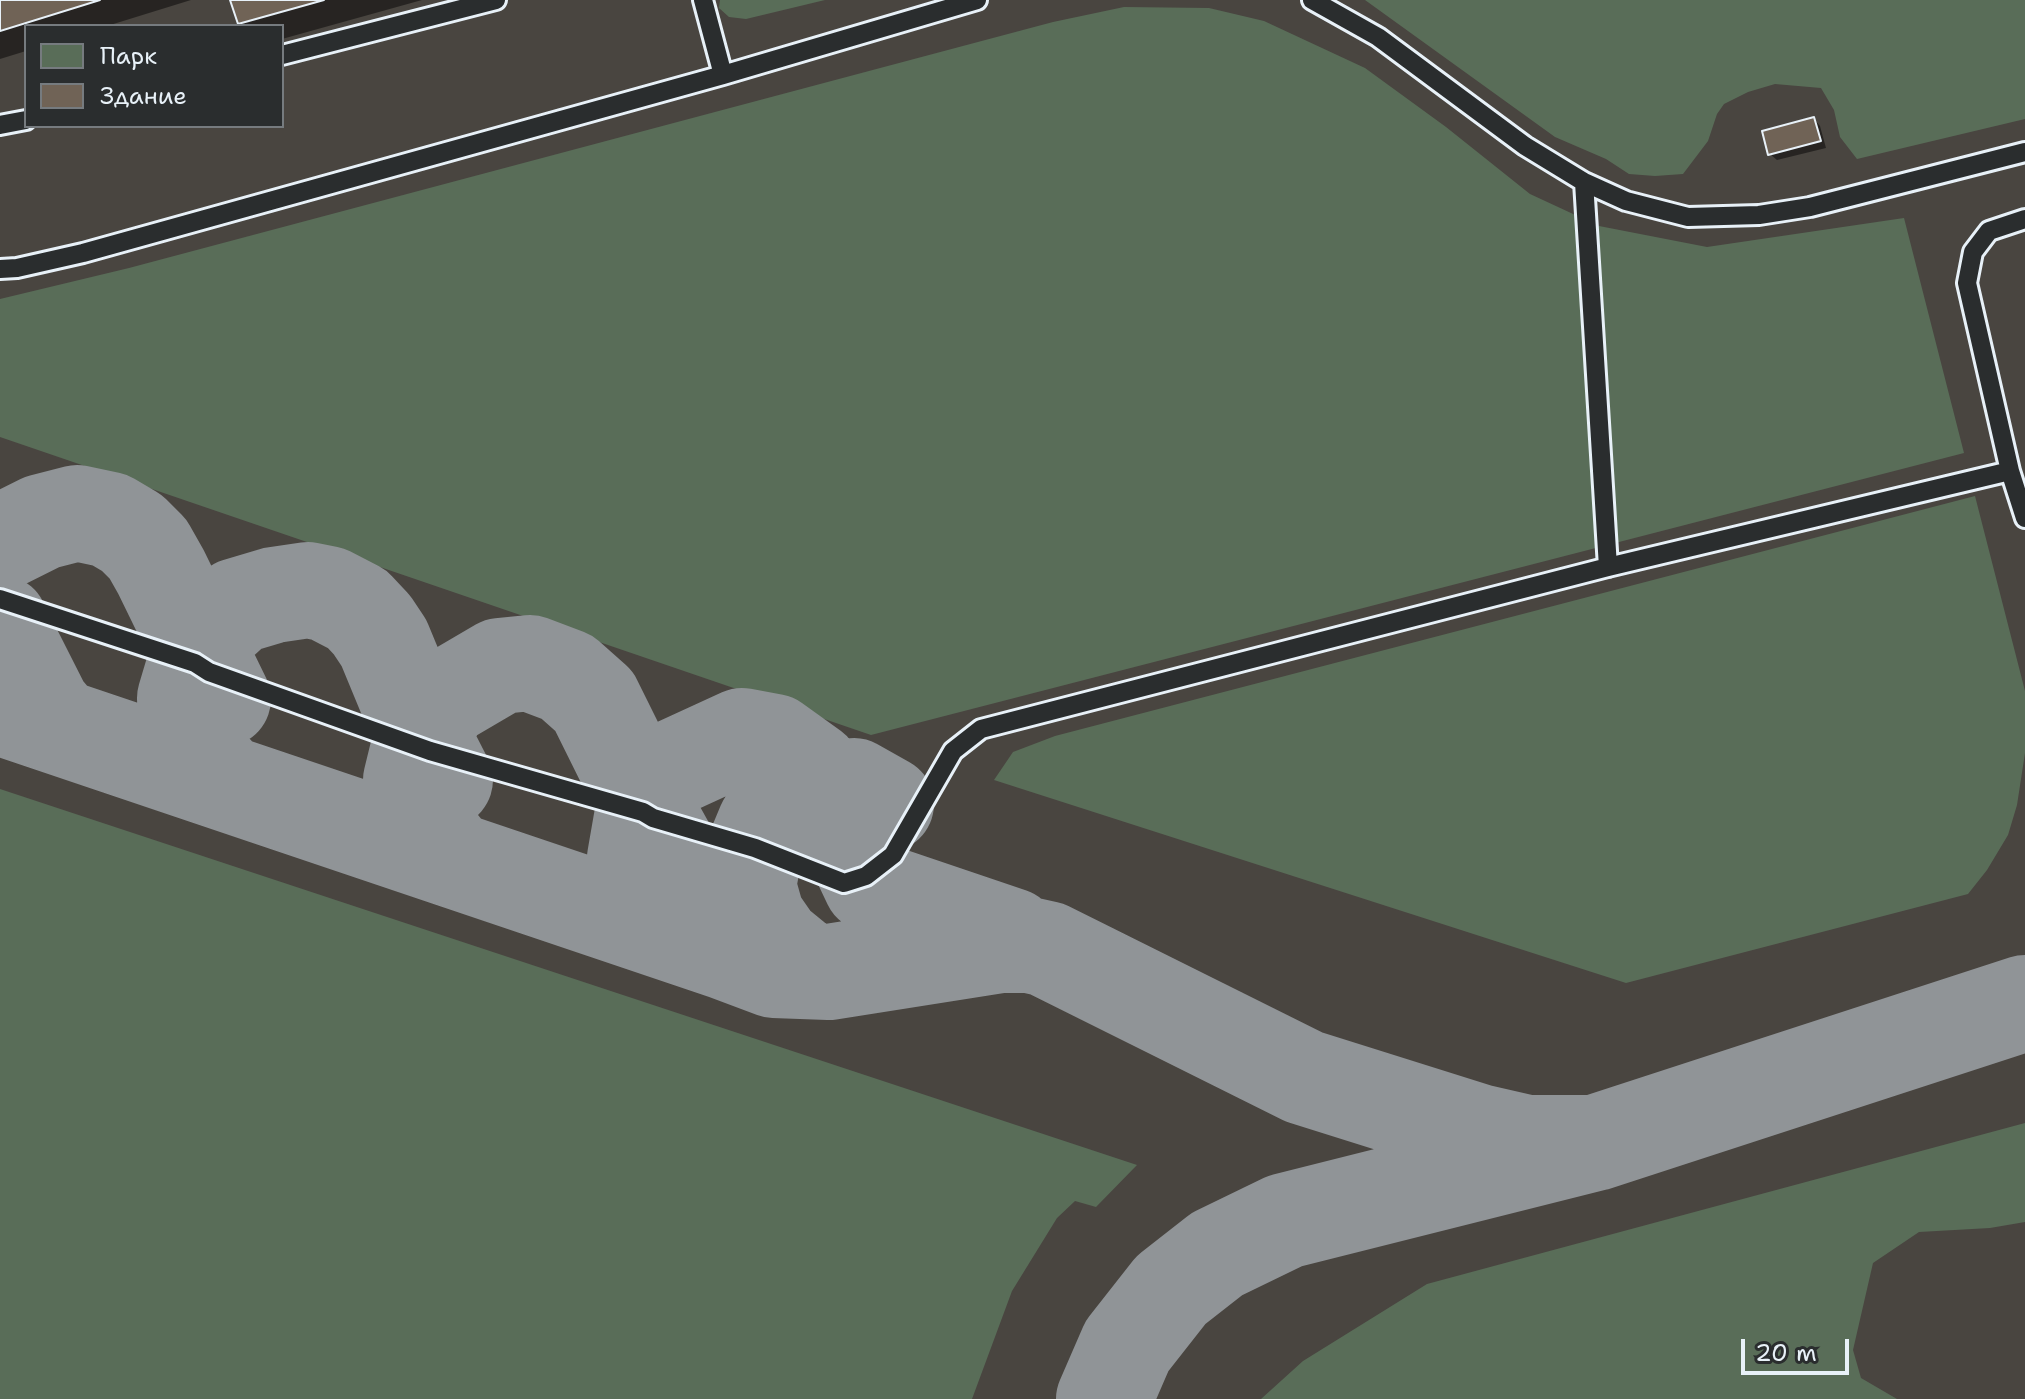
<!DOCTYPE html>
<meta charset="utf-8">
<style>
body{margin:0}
#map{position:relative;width:2025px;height:1399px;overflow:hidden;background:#383836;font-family:"Shantell Sans",sans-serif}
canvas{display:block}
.legend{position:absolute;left:24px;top:24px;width:260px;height:104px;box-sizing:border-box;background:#2a2d2e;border:2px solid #767b7f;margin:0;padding:10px 14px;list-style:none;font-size:24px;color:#e8f1f8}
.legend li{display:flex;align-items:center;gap:16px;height:40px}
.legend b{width:40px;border:2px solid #767b7f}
.scale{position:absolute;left:1741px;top:1339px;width:108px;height:36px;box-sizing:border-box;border:4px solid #e8f1f8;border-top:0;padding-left:10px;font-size:24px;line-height:28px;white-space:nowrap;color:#e8f1f8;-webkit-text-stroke:6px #2a2d2e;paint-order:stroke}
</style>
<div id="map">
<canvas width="2025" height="1399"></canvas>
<ul class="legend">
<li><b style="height:22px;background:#596d58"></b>Парк</li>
<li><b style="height:22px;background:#706356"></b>Здание</li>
</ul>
<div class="scale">20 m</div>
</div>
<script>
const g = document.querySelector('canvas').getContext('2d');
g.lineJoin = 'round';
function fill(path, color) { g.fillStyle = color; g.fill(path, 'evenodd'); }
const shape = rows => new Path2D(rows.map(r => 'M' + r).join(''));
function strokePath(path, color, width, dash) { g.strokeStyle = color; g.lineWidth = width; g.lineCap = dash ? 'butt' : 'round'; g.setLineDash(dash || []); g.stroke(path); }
fill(shape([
 [0,0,2025,0,2025,1399,0,1399],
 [26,26,282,26,282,126,26,126]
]), '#494540');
fill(shape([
 [720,0,825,0,746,19,729,17,719,8],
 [1365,0,2025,0,2025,119,1857,159,1840,137,1834,110,1821,88,1775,84,1748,92,1724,104,1717,114,1708,141,1683,174,1655,176,1629,174,1606,159,1555,137],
 [1124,7,1209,8,1264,21,1365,68,1446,127,1530,194,1599,226,1707,247,1904,218,1964,453,871,735,0,437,0,299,129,268,1053,22],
 [1975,496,2025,691,2025,753,2017,805,2008,835,1987,870,1968,894,1626,983,994,780,1013,752,1055,736],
 [0,789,1137,1165,1096,1207,1075,1201,1057,1218,1012,1291,972,1399,0,1399],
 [2025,1123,2025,1222,1990,1228,1919,1232,1873,1263,1853,1350,1861,1378,1897,1399,1261,1399,1303,1361,1427,1284]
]), '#596d58');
fill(shape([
 [0,0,191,0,107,26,26,26,26,51,0,59],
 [232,0,422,0,282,39,282,26,243,26],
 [1814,119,1820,126,1826,148,1777,160,1770,154]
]), '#0007');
strokePath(shape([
 [0,543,42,522,77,513,110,520,132,533,148,549,161,572,223,699],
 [0,623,43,708,59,727],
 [0,707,726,952,774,970,829,972,1000,945,1029,945,1047,949,1304,1077,1479,1132,1527,1143,1595,1143],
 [224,782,196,751,186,724,185,698,199,651,214,627,237,606,274,595,308,590,328,594,357,609,372,625,384,643,422,735,445,780],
 [635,858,643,812,657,775,742,736,774,742,813,770,826,789,871,884,884,893,1011,936],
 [452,859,417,816,411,780,422,735,442,700,500,666,530,663,567,677,594,701,657,828,726,952],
 [808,971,775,944,757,918,748,886,755,848,765,824,784,808,819,789,854,786,886,804],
 [1104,1399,1127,1346,1171,1290,1217,1254,1285,1221,1595,1143,2025,1003]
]), '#909497', 96);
const building = shape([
 [0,0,100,0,0,31,0,0],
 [230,0,324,0,238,24,230,0],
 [1814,117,1821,141,1768,155,1762,131,1814,117]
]);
fill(building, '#706356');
strokePath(building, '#e8f1f8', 2);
const lane = shape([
 [703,0,723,75],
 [1312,0,1378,37,1525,146,1584,182,1626,201,1688,217,1759,215,1810,207,2025,152],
 [282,55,496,0],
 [0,125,26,120],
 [1584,182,1608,567],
 [2025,219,1989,231,1973,252,1967,283,2010,471,2025,518],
 [0,269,17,268,83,253,723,75,977,0],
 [0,599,195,663,209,672,430,751,643,812,653,818,755,848,844,883,866,876,893,855,953,751,981,729,1608,567,2010,471]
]);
strokePath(lane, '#e8f1f8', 24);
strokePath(lane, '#2a2d2e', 18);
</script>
